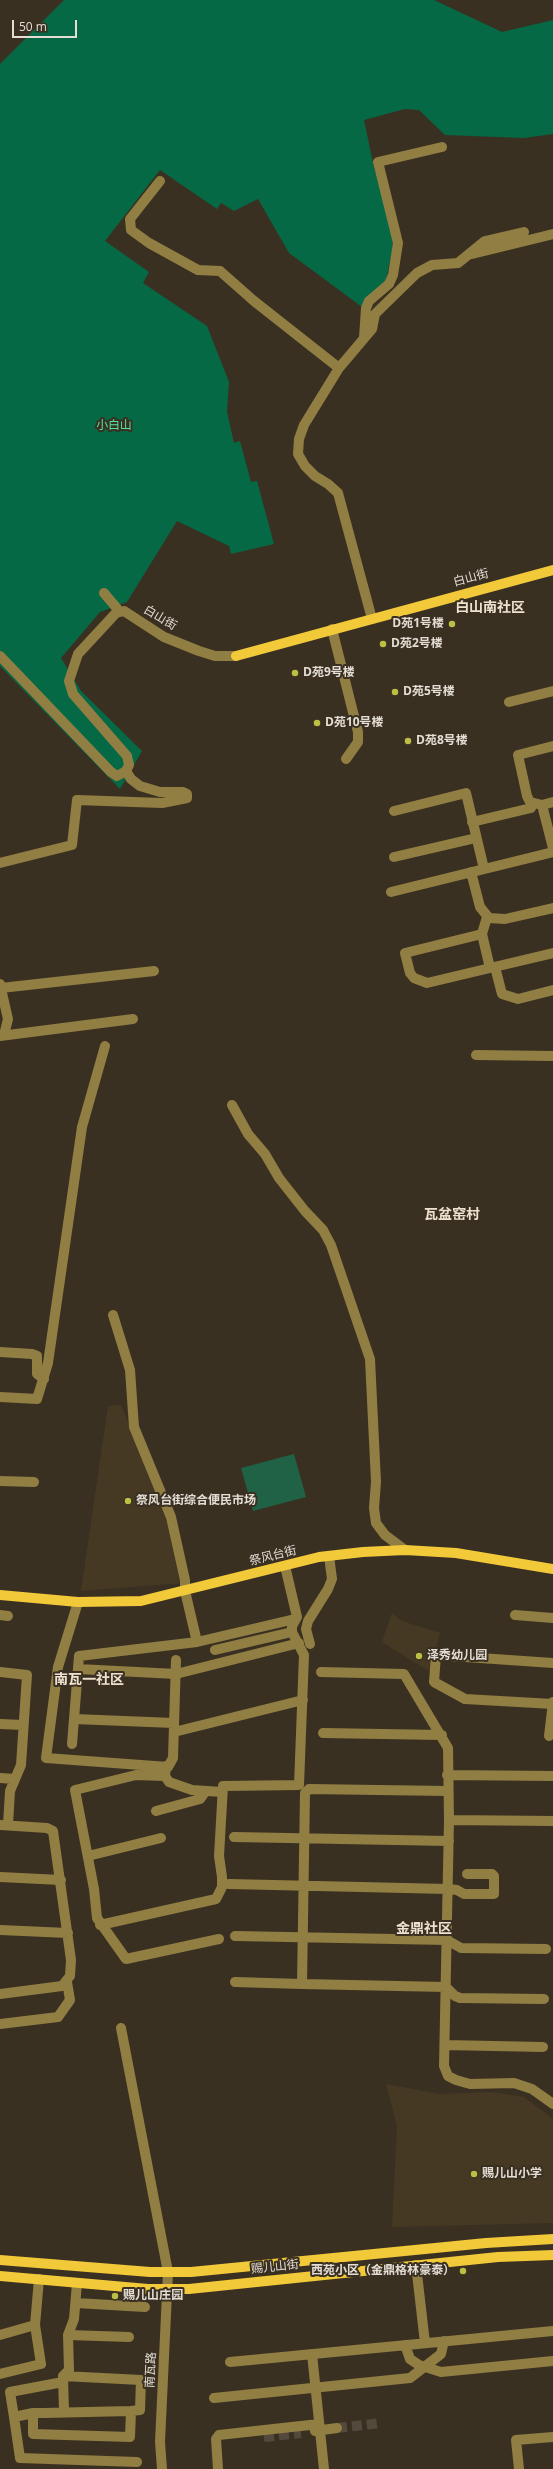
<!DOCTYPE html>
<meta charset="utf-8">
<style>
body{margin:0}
#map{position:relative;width:553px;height:2469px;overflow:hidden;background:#3a3022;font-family:"Open Sans",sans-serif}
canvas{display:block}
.scale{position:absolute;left:12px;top:20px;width:65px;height:18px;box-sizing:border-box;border:2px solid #e3ddd4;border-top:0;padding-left:5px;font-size:12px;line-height:14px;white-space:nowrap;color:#e3ddd4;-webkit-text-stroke:3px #3a3022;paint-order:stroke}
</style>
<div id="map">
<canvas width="553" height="2469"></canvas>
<div class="scale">50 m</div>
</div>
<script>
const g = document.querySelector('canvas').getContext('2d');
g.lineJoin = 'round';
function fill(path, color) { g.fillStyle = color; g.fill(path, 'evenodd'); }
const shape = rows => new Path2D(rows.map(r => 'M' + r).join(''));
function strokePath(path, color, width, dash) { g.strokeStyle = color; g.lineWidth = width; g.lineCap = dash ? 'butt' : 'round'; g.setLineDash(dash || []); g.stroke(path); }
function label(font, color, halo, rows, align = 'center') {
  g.font = font + ' "Open Sans","Noto Sans SC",sans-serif'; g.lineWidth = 4; g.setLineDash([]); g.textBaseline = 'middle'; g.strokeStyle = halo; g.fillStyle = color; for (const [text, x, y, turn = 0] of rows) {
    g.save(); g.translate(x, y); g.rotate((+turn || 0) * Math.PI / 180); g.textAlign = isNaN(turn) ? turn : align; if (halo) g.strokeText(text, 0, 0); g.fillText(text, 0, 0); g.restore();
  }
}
fill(shape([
 [121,1405,154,1489,168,1512,183,1583,81,1591,108,1406],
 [392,1613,402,1621,440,1633,429,1671,382,1642],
 [386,2084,439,2094,492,2092,524,2097,553,2119,553,2223,392,2227,397,2126]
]), '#463924');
fill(shape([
 [294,1454,306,1497,253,1511,241,1468]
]), '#1f6245');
fill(shape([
 [64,0,434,0,502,32,553,20,553,134,524,138,445,135,419,110,405,109,364,120,374,168,392,229,393,247,386,280,362,307,289,253,258,199,234,211,221,203,217,209,160,170,105,241,149,272,143,283,207,326,229,382,227,412,234,443,240,441,251,482,257,481,274,544,231,554,229,546,177,521,127,602,100,612,61,658,81,691,142,751,120,789,0,666,0,64]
]), '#066945');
strokePath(shape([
 [337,2428,381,2423],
 [264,2437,301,2433]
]), '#534a3d', 10, [10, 5]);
strokePath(shape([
 [160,181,130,219,131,230,149,243,198,270,220,271,254,301,339,368,304,425,299,439,298,454,305,466,315,476,328,484,338,493,372,619],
 [472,254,553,234],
 [364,338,366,308,369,301,389,284,393,275,398,243,378,162,442,147],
 [339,368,372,329,375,314,417,273,432,265,458,263,485,241,524,232],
 [104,593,120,612],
 [332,629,358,732,358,742,346,759],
 [0,656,111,772,117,776,126,771,129,765,127,756,73,694,69,681,78,654,116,613,124,611,164,637,199,651,215,656,236,656],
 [509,702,553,691],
 [553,746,518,755,527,796,530,802,542,805,553,848],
 [542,805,553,802],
 [394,811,466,793,484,869],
 [472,822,531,808,533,803],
 [394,857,476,838],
 [0,863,72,845,77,800,162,803,187,798,187,794,183,792,160,792,140,786,131,779,126,771],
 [471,872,480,907,489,918,505,919,553,908],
 [391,892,553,852],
 [482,934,405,953,410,973,414,978,427,983,490,968,482,934,487,917],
 [495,967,502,994,518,999,553,990],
 [490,968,553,953],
 [0,984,8,1019,4,1035],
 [1,988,154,971],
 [0,1036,133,1019],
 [476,1055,553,1056],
 [232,1105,248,1134,265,1154,279,1178,305,1211,323,1230,331,1245,370,1359,376,1482,374,1508,376,1523,385,1535,405,1550],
 [0,1352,32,1354,37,1356,37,1374,44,1379],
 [0,1397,37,1399,48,1363,82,1127,105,1046],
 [0,1481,34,1482],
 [78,1602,58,1667,46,1758,168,1767,173,1758,176,1660],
 [0,1615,8,1616],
 [515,1615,553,1618],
 [197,1642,295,1619],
 [310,1644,306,1629,308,1621,328,1589,332,1579,329,1556],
 [215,1650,292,1632],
 [553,1663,436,1655,434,1682,465,1699,553,1704],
 [78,1669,176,1674,299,1643],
 [0,1672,27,1675,21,1765,10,1791,8,1825],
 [321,1672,404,1674,448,1748,449,1820],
 [74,1719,174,1723],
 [0,1724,23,1725],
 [174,1732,303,1700],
 [323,1733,442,1735],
 [549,1736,553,1702],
 [72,1744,79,1656,197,1642,185,1591,185,1580,171,1517,134,1427,130,1370,113,1315],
 [166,1766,165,1776,136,1775,75,1790,94,1889,97,1918,126,1959,219,1939],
 [447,1775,553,1776],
 [165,1776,169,1782,192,1790,222,1792],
 [0,1778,15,1779],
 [447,1791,309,1789,305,1793,302,1984,446,1987,455,1996,460,1998,544,1999],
 [156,1811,200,1799,205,1792],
 [553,1821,449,1820,444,2066,448,2076,456,2080,470,2084,514,2083,532,2089,553,2104],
 [0,1825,47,1828,53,1831,71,1960,70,1976,62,1986,0,1994],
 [234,1837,449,1841],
 [88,1856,161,1838],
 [0,1877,61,1880],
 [229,1884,448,1889,457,1890,464,1894,494,1894,494,1876,492,1874,467,1874],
 [100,1925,216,1899,222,1887,222,1877,219,1856,223,1786,299,1785,304,1655,292,1632,292,1626,297,1617,285,1566],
 [0,1930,68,1933],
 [235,1936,447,1940,461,1948,546,1949],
 [235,1982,302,1984],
 [0,2024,58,2017,70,2000,67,1982],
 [121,2028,168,2272,160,2442,162,2469],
 [445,2045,543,2047],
 [416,2265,425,2343],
 [76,2303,145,2307],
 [0,2335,35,2325,39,2279],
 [68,2335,129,2337],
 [405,2345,410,2359,419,2365,441,2372,553,2361],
 [312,2354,324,2469],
 [230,2362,553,2331],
 [0,2374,41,2364,35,2325],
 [63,2376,141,2380,140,2410,131,2411],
 [214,2398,410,2378,441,2354,444,2341],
 [64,2412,63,2376,69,2370,68,2335,74,2319,77,2283],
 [33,2413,33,2434,130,2437,131,2411,44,2413,33,2413,14,2417,20,2458,137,2462],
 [14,2417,10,2392,63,2382],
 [315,2431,337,2428],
 [218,2469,216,2439,219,2435,319,2424],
 [519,2469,516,2440,553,2437]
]), '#917e42', 10);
strokePath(shape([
 [236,656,553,570],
 [0,1595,78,1602,141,1601,319,1557,363,1552,405,1550,456,1553,553,1569],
 [0,2260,150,2272,191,2272,486,2243,553,2239],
 [0,2276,148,2289,189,2289,498,2257,553,2255]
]), '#f1c939', 10);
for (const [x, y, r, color] of [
 [452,624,4,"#bcbf43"],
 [383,644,4,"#bcbf43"],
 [295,673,4,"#bcbf43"],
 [395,692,4,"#bcbf43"],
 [317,723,4,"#bcbf43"],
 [408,741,4,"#bcbf43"],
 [128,1501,4,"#bcbf43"],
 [419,1656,4,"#bcbf43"],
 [474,2174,4,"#bcbf43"],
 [463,2271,4,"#bcbf43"],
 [115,2296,4,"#bcbf43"]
]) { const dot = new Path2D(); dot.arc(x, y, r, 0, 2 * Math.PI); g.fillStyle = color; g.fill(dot); strokePath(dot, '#3a3022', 1.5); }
label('12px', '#4ee2a3', '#3a3022', [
 ["小白山",114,426]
]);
label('12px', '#e3ddd4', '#3a3022', [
 ["白山街",471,578,-15],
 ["白山街",160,618,31],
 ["祭风台街",273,1556,-14],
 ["赐儿山街",275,2267,-6],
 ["南瓦路",151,2370,-87]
]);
label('bold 12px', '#e3ddd4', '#3a3022', [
 ["D苑1号楼",444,624,"right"],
 ["D苑2号楼",391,644],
 ["D苑9号楼",303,673],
 ["D苑5号楼",403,692],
 ["D苑10号楼",325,723],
 ["D苑8号楼",416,741],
 ["祭风台街综合便民市场",136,1501],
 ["泽秀幼儿园",427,1656],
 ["赐儿山小学",482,2174],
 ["西苑小区（金鼎格林豪泰）",455,2271,"right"],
 ["赐儿山庄园",123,2296]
], 'left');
label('bold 14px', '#eee1cf', '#3a3022', [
 ["白山南社区",490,608],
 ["瓦盆窑村",452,1215],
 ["南瓦一社区",89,1680],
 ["金鼎社区",424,1929]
]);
</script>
